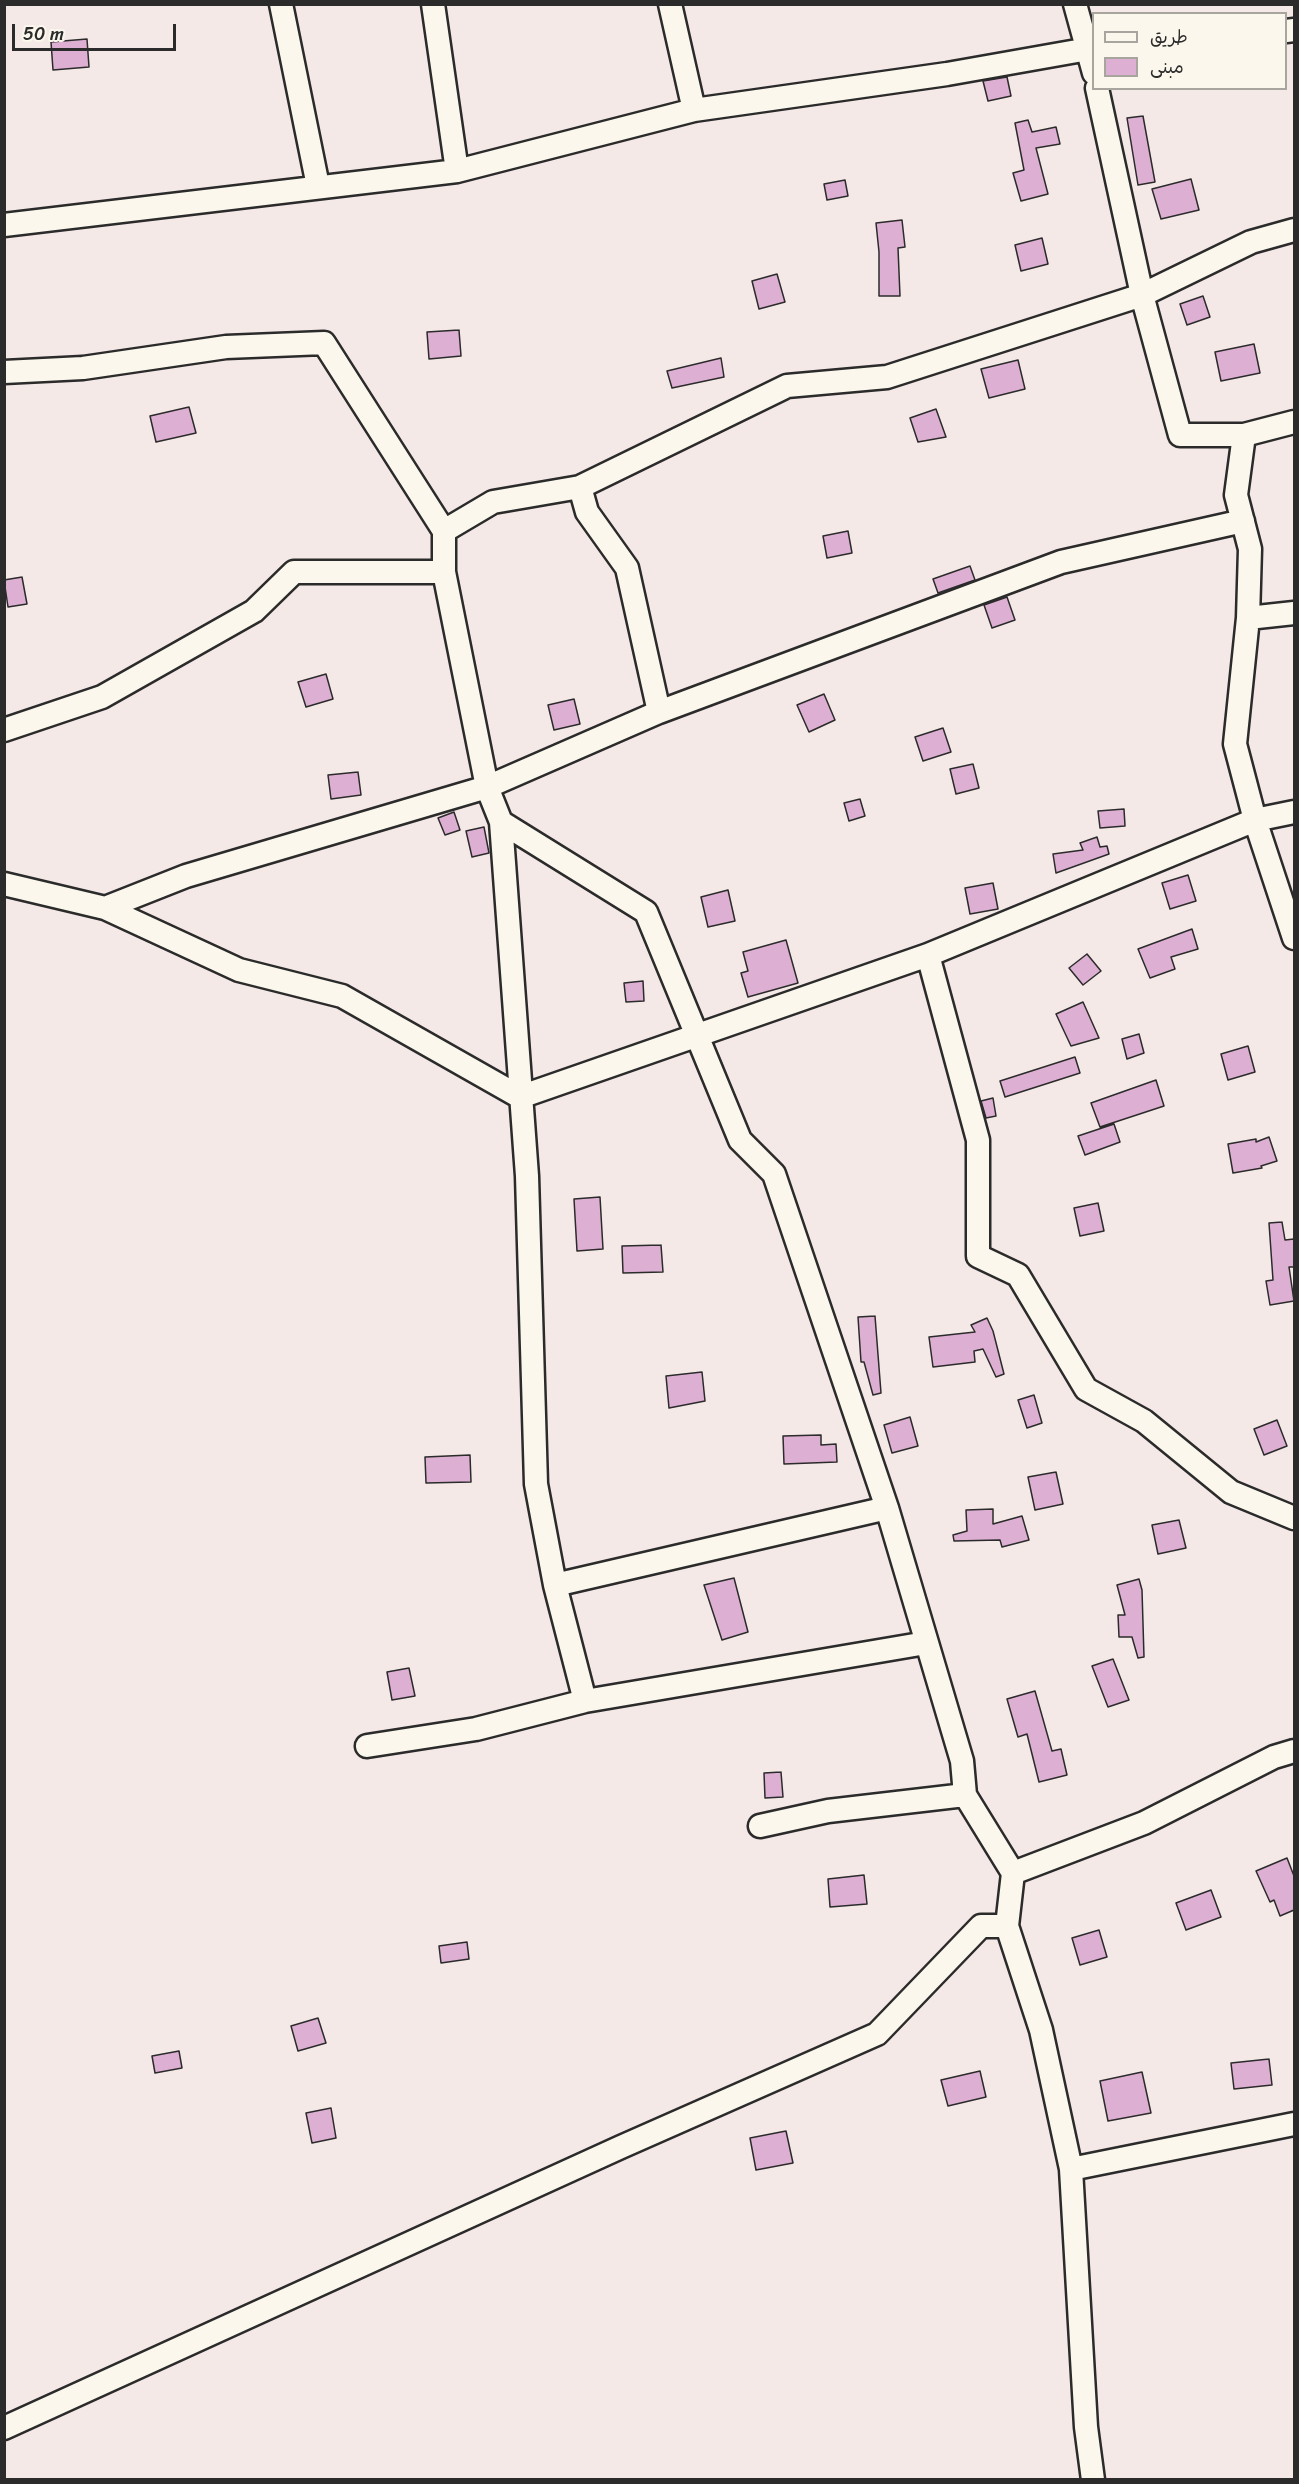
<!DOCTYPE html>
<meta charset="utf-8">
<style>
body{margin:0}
#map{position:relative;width:1299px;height:2484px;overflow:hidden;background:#f5e9e7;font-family:Sriracha,"Playpen Sans Arabic",sans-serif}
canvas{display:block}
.frame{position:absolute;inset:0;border:6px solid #2b2b2b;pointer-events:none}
.legend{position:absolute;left:1092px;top:12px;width:195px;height:78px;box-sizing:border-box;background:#fbf7ec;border:2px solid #a8a59f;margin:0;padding:8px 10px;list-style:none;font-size:18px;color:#2b2b2b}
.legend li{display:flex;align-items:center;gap:12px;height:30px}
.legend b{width:30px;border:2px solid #a8a59f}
.scale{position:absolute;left:12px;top:24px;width:164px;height:27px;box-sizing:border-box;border:3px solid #2b2b2b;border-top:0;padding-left:8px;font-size:18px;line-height:21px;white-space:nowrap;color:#2b2b2b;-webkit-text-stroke:4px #fbf7ec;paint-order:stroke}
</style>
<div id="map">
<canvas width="1299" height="2484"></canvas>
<div class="frame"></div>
<ul class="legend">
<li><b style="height:8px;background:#fbf7ec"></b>طريق</li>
<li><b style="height:16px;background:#ddafd2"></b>مبنى</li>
</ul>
<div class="scale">50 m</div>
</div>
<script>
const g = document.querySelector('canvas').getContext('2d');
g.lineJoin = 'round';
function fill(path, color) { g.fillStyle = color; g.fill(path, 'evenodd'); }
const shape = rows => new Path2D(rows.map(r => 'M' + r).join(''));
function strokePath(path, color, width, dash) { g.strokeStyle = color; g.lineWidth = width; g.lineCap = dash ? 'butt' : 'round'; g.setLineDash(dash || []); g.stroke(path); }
const building = shape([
 [87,39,89,67,53,70,51,42,87,39],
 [1007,77,1011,96,988,101,983,81,1007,77],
 [1143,116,1155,182,1138,185,1127,118,1143,116],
 [1028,120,1032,132,1056,127,1060,144,1036,148,1048,194,1021,201,1013,173,1024,170,1015,123,1028,120],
 [1191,179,1199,210,1161,219,1152,189,1191,179],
 [845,180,848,196,827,200,824,184,845,180],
 [902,220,905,247,898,248,900,296,879,296,879,252,876,223,902,220],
 [1042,238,1048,264,1021,271,1015,245,1042,238],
 [777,274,785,302,759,309,752,281,777,274],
 [1203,296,1210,317,1187,325,1180,304,1203,296],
 [459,330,461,356,429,359,427,332,459,330],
 [1254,344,1260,373,1221,381,1215,352,1254,344],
 [721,358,724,377,672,388,667,371,721,358],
 [1018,360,1025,389,989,398,981,369,1018,360],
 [189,407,196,433,156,442,150,416,189,407],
 [936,409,946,437,918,442,910,418,936,409],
 [848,531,852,553,827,558,823,536,848,531],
 [970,566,975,580,938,593,933,579,970,566],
 [22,577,27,604,8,607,4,580,22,577],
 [1007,597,1015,620,992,628,984,605,1007,597],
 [326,674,333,699,306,707,298,682,326,674],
 [824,694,835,720,809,732,797,705,824,694],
 [574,699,580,724,554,730,548,705,574,699],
 [943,728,951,752,923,761,915,737,943,728],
 [973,764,979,788,956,794,950,769,973,764],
 [358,772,361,795,331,799,328,775,358,772],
 [860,799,865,816,849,821,844,803,860,799],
 [1124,809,1125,826,1100,828,1098,811,1124,809],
 [454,812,460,830,445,835,438,818,454,812],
 [484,827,489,853,472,857,466,831,484,827],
 [1097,837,1100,847,1107,846,1109,854,1056,873,1053,854,1083,850,1080,843,1097,837],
 [1188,875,1196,901,1170,909,1162,883,1188,875],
 [993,883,998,909,970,914,965,888,993,883],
 [728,890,735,921,708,927,701,897,728,890],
 [1192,929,1198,949,1171,957,1175,969,1150,978,1138,949,1192,929],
 [786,940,798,983,748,997,741,973,748,971,743,952,786,940],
 [1087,954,1101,971,1083,985,1069,968,1087,954],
 [643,981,644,1001,626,1002,624,983,643,981],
 [1083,1002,1099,1038,1071,1046,1056,1014,1083,1002],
 [1139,1034,1144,1053,1127,1059,1122,1039,1139,1034],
 [1248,1046,1255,1072,1228,1080,1221,1054,1248,1046],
 [1075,1057,1080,1073,1005,1097,1000,1081,1075,1057],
 [1156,1080,1164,1106,1100,1127,1091,1103,1156,1080],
 [993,1098,996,1116,986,1118,981,1101,993,1098],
 [1114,1124,1120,1142,1085,1155,1078,1136,1114,1124],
 [1269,1137,1277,1161,1261,1166,1262,1168,1233,1173,1228,1144,1256,1139,1256,1142,1269,1137],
 [600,1197,603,1249,577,1251,574,1199,600,1197],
 [1098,1203,1104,1231,1080,1236,1074,1208,1098,1203],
 [1282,1222,1285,1240,1294,1239,1294,1267,1289,1267,1294,1301,1270,1305,1266,1281,1273,1280,1269,1223,1282,1222],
 [661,1245,663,1272,623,1273,622,1246,661,1245],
 [875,1316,881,1393,873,1395,864,1362,861,1362,858,1317,875,1316],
 [987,1318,993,1331,1004,1374,996,1377,983,1349,974,1351,975,1362,933,1367,929,1337,975,1332,971,1325,987,1318],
 [702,1372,705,1401,669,1408,666,1376,702,1372],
 [1034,1395,1042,1423,1027,1428,1018,1400,1034,1395],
 [910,1417,918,1446,892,1453,884,1425,910,1417],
 [1277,1420,1287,1446,1264,1455,1254,1429,1277,1420],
 [821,1435,821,1445,836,1444,837,1462,784,1464,783,1436,821,1435],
 [470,1455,471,1482,426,1483,425,1457,470,1455],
 [1056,1472,1063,1504,1035,1510,1028,1477,1056,1472],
 [993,1509,993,1524,1022,1516,1029,1540,1002,1547,1000,1540,954,1541,953,1535,967,1531,966,1510,993,1509],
 [1179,1520,1186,1548,1158,1554,1152,1525,1179,1520],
 [734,1578,748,1632,722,1640,704,1585,734,1578],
 [1139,1579,1142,1590,1144,1657,1138,1658,1132,1637,1119,1637,1118,1615,1125,1615,1117,1585,1139,1579],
 [1113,1659,1129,1700,1108,1707,1092,1666,1113,1659],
 [409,1668,415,1696,392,1700,387,1672,409,1668],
 [1035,1691,1052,1751,1061,1749,1067,1775,1039,1782,1027,1734,1018,1737,1007,1699,1035,1691],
 [781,1772,783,1797,765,1798,764,1773,781,1772],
 [1287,1858,1294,1876,1294,1910,1280,1916,1274,1900,1270,1902,1256,1871,1287,1858],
 [864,1875,867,1904,830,1907,828,1879,864,1875],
 [1211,1890,1221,1917,1186,1930,1176,1903,1211,1890],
 [1099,1930,1107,1957,1080,1965,1072,1938,1099,1930],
 [467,1942,469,1959,441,1963,439,1946,467,1942],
 [318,2018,326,2043,298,2051,291,2026,318,2018],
 [179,2051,182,2068,155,2073,152,2056,179,2051],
 [1269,2059,1272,2085,1234,2089,1231,2063,1269,2059],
 [980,2071,986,2097,948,2106,941,2080,980,2071],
 [1142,2072,1151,2113,1108,2121,1100,2081,1142,2072],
 [331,2108,336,2138,312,2143,306,2113,331,2108],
 [786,2131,793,2163,756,2170,750,2138,786,2131]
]);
fill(building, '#ddafd2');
strokePath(building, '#2b2b2b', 1.5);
const street = shape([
 [281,4,318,186],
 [433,4,457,171],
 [670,4,694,110],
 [1075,4,1094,73],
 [1286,31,1294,30],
 [1097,88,1142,295,1180,435,1244,435,1294,422],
 [4,225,457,171,694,110,947,74,1094,48],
 [4,372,83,368,226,347,324,343,444,531,444,572,487,787,501,822,527,1176,536,1484,555,1585,585,1701],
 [1244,435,1236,495,1250,549,1248,618,1235,744,1255,820,1294,938],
 [580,487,587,512,627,568,659,712,1061,562,1243,521],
 [444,531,493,502,580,487,787,386,887,377,1142,295,1251,242,1294,230],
 [1248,618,1294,613],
 [4,730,102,697,254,611,294,572,444,572],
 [1294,812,1255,820,928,955,978,1140,978,1256,1018,1275,1086,1389,1144,1421,1231,1492,1294,1518],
 [501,822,646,912,740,1140,774,1174,887,1508,962,1761,965,1795,1013,1873,1007,1926,1041,2030,1071,2169,1086,2427,1093,2480],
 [4,884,105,908,239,970,342,996,520,1097,928,955],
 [105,908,186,876,487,787,659,712],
 [555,1585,887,1508],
 [367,1746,476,1729,585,1701,926,1643],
 [760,1826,828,1811,965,1795],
 [1013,1873,1144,1823,1274,1757,1294,1751],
 [1071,2169,1294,2124],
 [4,2428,621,2147,877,2034,981,1926,1007,1926]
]);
strokePath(street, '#2b2b2b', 27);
strokePath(street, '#fbf7ec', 22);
</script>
